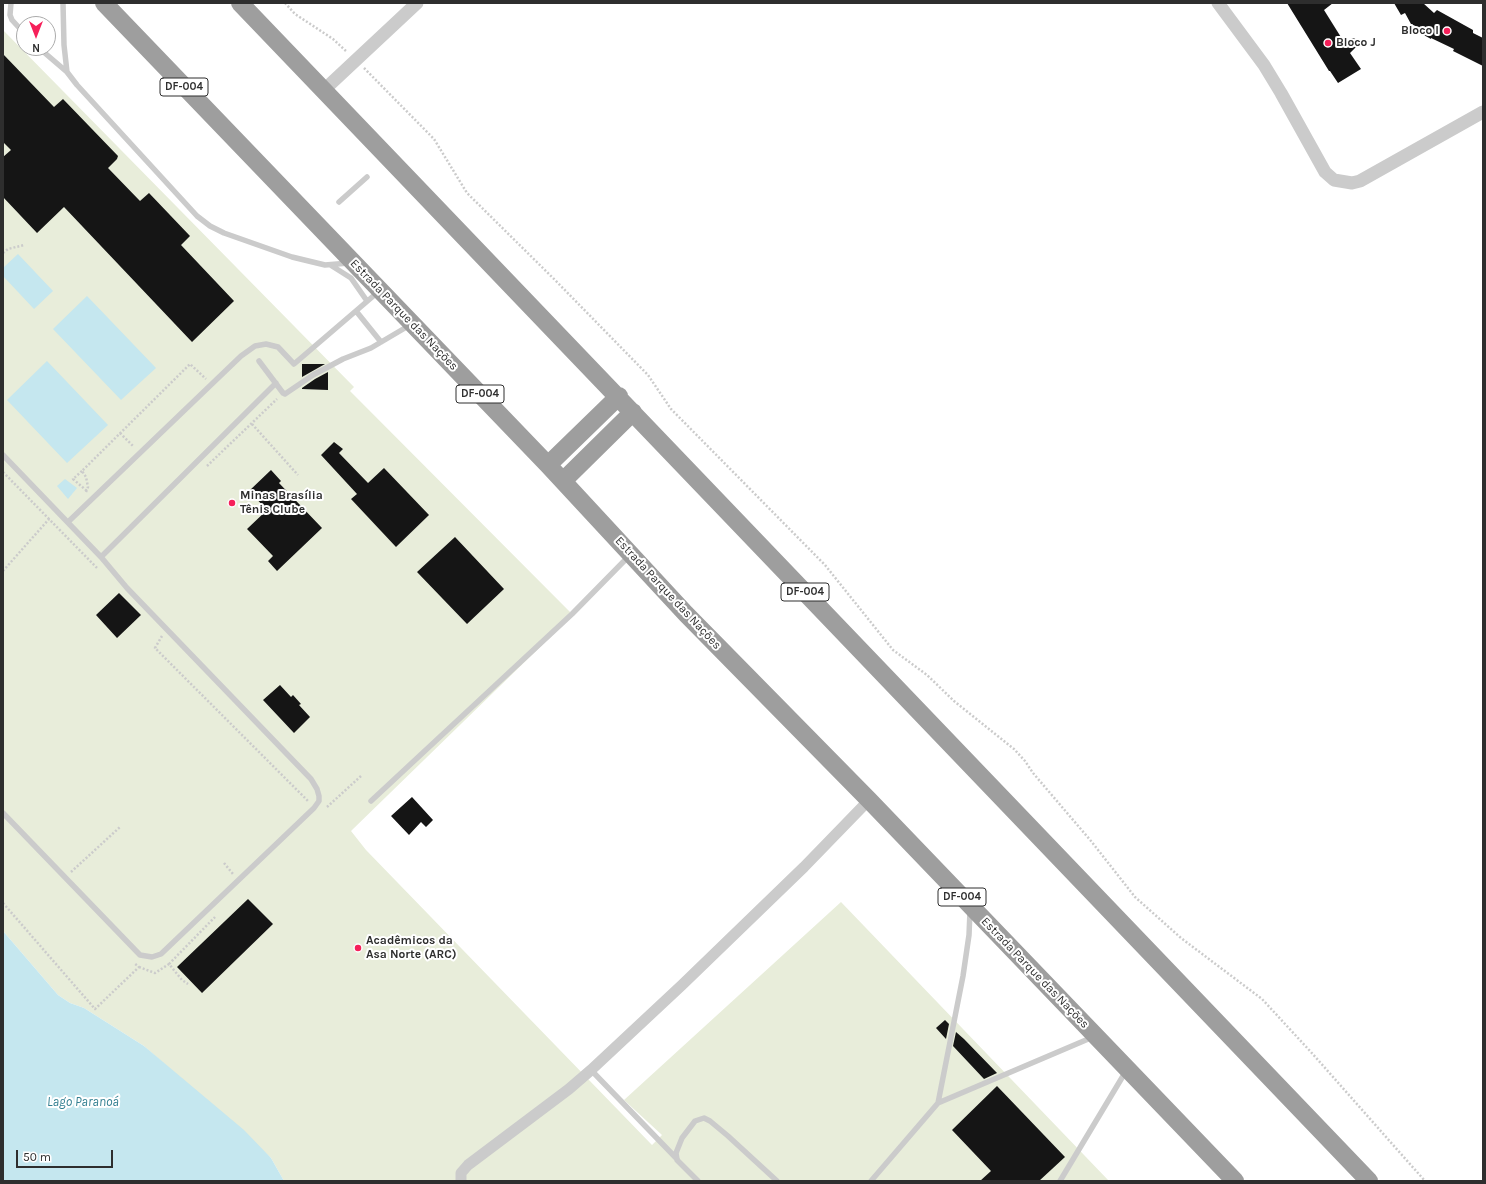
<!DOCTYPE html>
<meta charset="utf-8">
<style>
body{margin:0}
#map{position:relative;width:1486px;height:1184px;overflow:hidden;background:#fff;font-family:Karla,sans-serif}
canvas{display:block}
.frame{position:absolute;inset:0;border:4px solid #2e2e2e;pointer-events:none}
.north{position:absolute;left:16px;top:16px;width:40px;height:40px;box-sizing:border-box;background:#fff;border:1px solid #ababab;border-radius:50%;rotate:180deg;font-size:11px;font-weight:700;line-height:16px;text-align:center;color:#2e2e2e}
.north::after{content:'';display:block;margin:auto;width:14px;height:18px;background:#f6205a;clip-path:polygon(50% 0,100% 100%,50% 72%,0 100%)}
.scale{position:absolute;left:16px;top:1150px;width:97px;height:18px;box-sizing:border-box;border:2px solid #2e2e2e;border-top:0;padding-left:5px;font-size:12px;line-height:14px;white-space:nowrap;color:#2e2e2e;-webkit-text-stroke:3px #fff;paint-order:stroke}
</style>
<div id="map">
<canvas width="1486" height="1184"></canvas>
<div class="frame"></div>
<div class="north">N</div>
<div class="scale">50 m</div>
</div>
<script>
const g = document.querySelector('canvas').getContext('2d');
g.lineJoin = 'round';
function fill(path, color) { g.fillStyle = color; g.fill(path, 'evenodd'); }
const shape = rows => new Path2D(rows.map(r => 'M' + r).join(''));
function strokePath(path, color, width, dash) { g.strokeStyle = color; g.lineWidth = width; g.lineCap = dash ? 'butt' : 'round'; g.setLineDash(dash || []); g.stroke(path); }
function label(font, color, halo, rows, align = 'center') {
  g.font = font + ' Karla,sans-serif'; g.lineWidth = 4; g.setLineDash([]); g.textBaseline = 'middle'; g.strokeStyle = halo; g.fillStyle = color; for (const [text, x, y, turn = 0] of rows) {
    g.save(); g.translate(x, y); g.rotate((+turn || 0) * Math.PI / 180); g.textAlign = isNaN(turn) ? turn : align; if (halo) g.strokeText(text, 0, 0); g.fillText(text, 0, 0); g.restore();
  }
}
fill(shape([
 [3,30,354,387,350,391,573,615,351,831,366,850,652,1145,662,1135,624,1100,841,902,1109,1181,284,1181,271,1158,144,1046,84,1008,70,1003,58,995,3,931]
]), '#e8edda');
fill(shape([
 [18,254,53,291,34,309,3,276,3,268],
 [87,296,156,368,121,400,53,329],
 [47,361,108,425,67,463,7,400],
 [65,479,77,488,68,499,57,486],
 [3,931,58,995,70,1003,84,1008,144,1046,244,1130,271,1158,284,1181,3,1181]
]), '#c5e7ef');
fill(shape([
 [1287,3,1333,3,1324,10,1344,42,1353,38,1358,40,1357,46,1350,53,1361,69,1338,83,1330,71,1329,71],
 [1394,3,1423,3,1434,13,1437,10,1473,30,1473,33,1483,38,1483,66,1453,51,1454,49,1431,38,1431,39,1420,33,1422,29,1411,24,1405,13,1401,15],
 [3,54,54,107,63,99,118,156,117,159,108,168,140,201,149,193,190,236,181,245,234,301,192,342,64,207,37,233,3,197,3,157,11,150,3,142],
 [302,364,325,364,302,377],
 [328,372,328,390,302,389,302,388,315,379],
 [334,442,343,449,339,453,368,483,384,468,429,515,396,547,351,499,357,494,321,455],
 [271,470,281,481,279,483,322,528,277,571,268,561,273,556,247,529,267,510,249,491],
 [455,537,504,589,467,624,417,572],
 [119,593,141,615,117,638,96,615],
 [280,685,291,697,293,695,301,704,299,705,310,717,294,733,263,700],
 [412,797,433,820,426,827,421,822,409,835,391,816],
 [248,899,273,924,202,993,177,967],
 [945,1020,949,1024,946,1039,936,1028],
 [956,1032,964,1039,997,1073,984,1079,953,1046],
 [997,1086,1065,1157,1039,1181,980,1181,991,1171,952,1130]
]), '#151515');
strokePath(shape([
 [285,3,295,14,333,39,347,52],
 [364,68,434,139,467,193,555,280,648,375,671,409,825,565,893,650,927,675,954,701,1014,749,1025,761,1033,773,1091,841,1135,897,1181,938,1262,999,1310,1051,1425,1181],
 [3,253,8,249,24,245],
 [252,424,298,475],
 [120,433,134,447],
 [207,466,277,399],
 [82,471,73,479,87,491],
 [3,472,49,519,50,518],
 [86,492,88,487,86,477,82,471,190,364,206,379],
 [3,571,49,519,98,569],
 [162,636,155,648,309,802],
 [327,807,361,776],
 [224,863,233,874],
 [71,872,120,827],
 [3,903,95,1009,139,967,134,963],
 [169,964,215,917],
 [139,967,155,973,169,964,182,980,188,984]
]), '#cbcbcb', 2.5, [2, 2]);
strokePath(shape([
 [11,3,10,15,12,20,24,33],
 [63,3,64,45,67,72,77,85,197,216,210,226,224,233,292,257,325,265,349,263],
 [39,48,67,72],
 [339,202,367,177],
 [332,266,351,278,367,301],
 [356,311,381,342],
 [259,361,283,393,285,394,313,375,343,359,371,348,410,325],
 [3,455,101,557,127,588,153,615,311,779,317,789,319,796,319,801,314,808,161,954,152,957,140,955,3,813],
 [68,522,241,356,255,346,266,344,278,347,294,364,378,292],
 [101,557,276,383],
 [371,801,572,614,629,556],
 [591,1070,677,1159],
 [938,1103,963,976,969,935,970,911],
 [698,1181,677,1160,676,1153,682,1138,695,1121,704,1118,710,1121,728,1136,777,1181],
 [871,1181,938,1103,1093,1037],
 [1060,1181,1126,1071]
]), '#cbcbcb', 5.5);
strokePath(shape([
 [461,1181,461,1173,468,1165,569,1089,591,1070,682,985,804,867,869,800]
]), '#cbcbcb', 11);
strokePath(shape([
 [1218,3,1264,65,1281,93,1325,172,1334,180,1352,183,1360,181,1483,112],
 [325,89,417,3]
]), '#cbcbcb', 13);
strokePath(shape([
 [104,3,548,465,686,614,869,800,1235,1181],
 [240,3,1369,1181],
 [548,465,619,396],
 [563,481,633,412]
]), '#9e9e9e', 18);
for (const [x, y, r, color] of [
 [1447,31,4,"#f6205a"],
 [1328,43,4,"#f6205a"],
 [232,503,4,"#f6205a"],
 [358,948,4,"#f6205a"]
]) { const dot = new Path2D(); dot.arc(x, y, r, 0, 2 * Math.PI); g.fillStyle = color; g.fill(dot); strokePath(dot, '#fff', 1.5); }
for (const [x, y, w] of [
 [184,87,48],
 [480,394,48],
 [805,592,48],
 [962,897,48]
]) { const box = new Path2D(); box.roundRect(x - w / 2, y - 9, w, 18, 3); g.fillStyle = '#fff'; g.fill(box); strokePath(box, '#2e2e2e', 1); }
label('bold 11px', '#2e2e2e', null, [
 ["DF-004",184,87],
 ["DF-004",480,394],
 ["DF-004",805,592],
 ["DF-004",962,897]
]);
label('bold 12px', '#2e2e2e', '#fff', [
 ["Bloco I",1439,31,"right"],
 ["Bloco J",1336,43],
 ["Minas Brasília",240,496],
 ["Tênis Clube",240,510],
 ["Acadêmicos da",366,941],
 ["Asa Norte (ARC)",366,955]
], 'left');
label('12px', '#2e2e2e', '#fff', [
 ["Estrada Parque das Nações",404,315,46],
 ["Estrada Parque das Nações",668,593,47],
 ["Estrada Parque das Nações",1035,973,46]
]);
label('italic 13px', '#327f91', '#fff', [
 ["Lago Paranoá",83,1102]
]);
</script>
